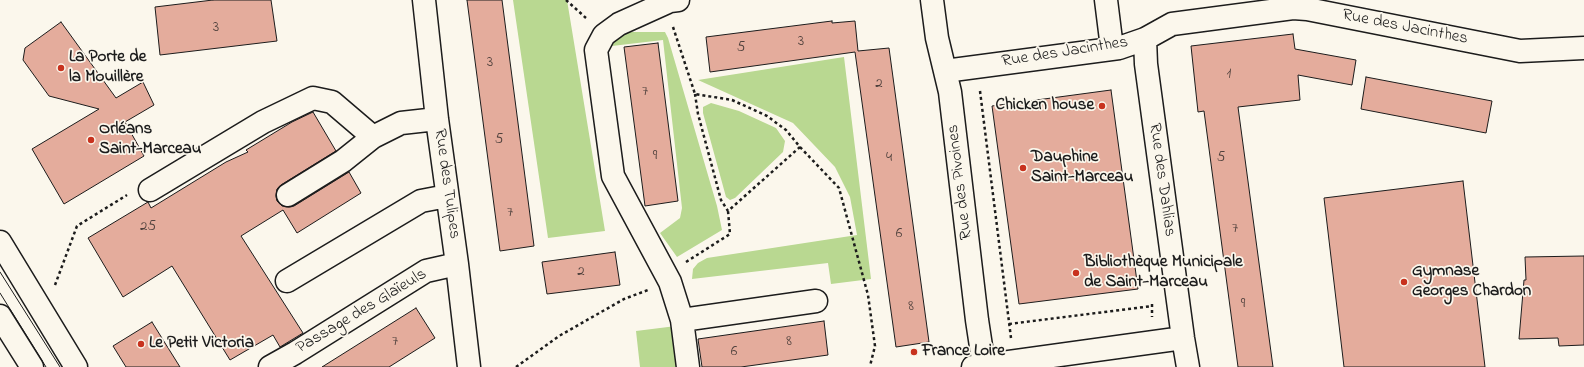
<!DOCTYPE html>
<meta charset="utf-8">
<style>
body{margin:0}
canvas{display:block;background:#fbf7ec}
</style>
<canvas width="1584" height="367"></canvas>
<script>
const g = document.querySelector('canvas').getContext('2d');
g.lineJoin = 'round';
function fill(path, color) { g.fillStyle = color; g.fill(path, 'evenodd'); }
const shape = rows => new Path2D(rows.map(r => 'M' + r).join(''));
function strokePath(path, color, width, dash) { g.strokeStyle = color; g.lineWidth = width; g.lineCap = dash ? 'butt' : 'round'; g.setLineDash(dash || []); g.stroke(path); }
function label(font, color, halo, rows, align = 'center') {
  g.font = font + ' "Indie Flower",sans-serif'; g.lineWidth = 3.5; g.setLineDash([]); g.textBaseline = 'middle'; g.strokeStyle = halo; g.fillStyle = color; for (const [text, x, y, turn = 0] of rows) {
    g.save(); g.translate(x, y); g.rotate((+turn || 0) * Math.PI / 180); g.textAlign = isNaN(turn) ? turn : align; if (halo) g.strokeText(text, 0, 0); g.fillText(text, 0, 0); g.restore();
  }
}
fill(shape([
 [513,0,567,0,605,231,548,238],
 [630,32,665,32,668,38,717,206,722,230,677,257,660,233,680,218,682,208,663,40,612,46,617,37],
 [844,57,871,279,831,284,828,263,692,279,693,269,698,263,707,258,857,235,850,197,835,167,793,123,698,80],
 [711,103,739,111,776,128,785,141,783,152,735,198,730,200,726,197,703,113,703,107],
 [676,326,682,367,640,367,636,331]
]), '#b9d891');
const building = shape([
 [213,0,271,0,277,41,160,55,155,7,213,0],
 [467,0,502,0,534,246,500,251,467,0],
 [832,21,832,23,855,21,858,51,889,48,929,342,896,347,855,52,710,72,706,37,832,21],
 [61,22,116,98,143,82,154,105,125,122,144,156,64,204,32,149,99,109,49,96,23,60,25,48,61,22],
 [1293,34,1295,49,1356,60,1352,85,1298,75,1300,100,1238,107,1273,367,1238,367,1204,111,1198,112,1191,46,1293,34],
 [658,43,678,201,645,206,624,47,658,43],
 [1366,77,1492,101,1486,133,1361,109,1366,77],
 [1111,90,1138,289,1019,304,992,106,1111,90],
 [313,112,336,151,281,185,277,189,276,196,277,201,282,206,289,207,294,206,349,172,361,193,297,233,283,210,241,236,303,333,280,347,273,335,230,360,172,266,123,297,88,238,148,202,151,208,226,162,248,152,246,150,292,122,313,112],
 [1463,181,1485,367,1344,367,1324,198,1463,181],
 [615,252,620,285,547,294,542,262,615,252],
 [1584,256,1584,345,1559,346,1558,338,1519,339,1524,280,1526,280,1525,257,1584,256],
 [416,308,435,338,389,367,322,367,416,308],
 [824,321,828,355,741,367,702,367,698,339,824,321],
 [152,322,165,343,180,367,126,367,113,346,152,322]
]);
fill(building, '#e4ac9c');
strokePath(building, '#1c1c1c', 1);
const minor = shape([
 [424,0,437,119,457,264,469,367],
 [678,0,670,1,619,24,604,35,596,50,613,176,670,282,682,320,688,367],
 [932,0,937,38,950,92,977,320,984,366],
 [1106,0,1112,48],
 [1145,39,1146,64,1183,338,1188,367],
 [945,71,1119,48,1145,39,1172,24,1293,8,1307,9,1520,51,1584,48],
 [150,190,263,122,313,98,332,102,373,137],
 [288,195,343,161,373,137,401,123,437,119],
 [0,242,76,367],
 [287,281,421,201,447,196],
 [0,316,32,367],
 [682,320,816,301],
 [270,367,295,353,426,271,457,264],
 [973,367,1183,338]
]);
strokePath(minor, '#1c1c1c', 25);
strokePath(shape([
 [566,0,586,18],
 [673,27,695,94,732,100,767,116,786,130,800,147,728,211,721,200,698,114,695,94],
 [980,91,1011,338],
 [800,147,839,188,868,295,875,346,870,366],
 [686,262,730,234,728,211],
 [55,285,77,226,127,195],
 [1152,304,1152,317],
 [1009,324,1152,306],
 [516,367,559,336,624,299,648,290]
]), '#1c1c1c', 2.5, [3, 3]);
strokePath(minor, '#fbf7ec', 22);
strokePath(shape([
 [0,272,60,367],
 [0,293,46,367]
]), '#1c1c1c', 1);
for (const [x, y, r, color] of [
 [61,68,4,"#c8321e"],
 [1102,106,4,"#c8321e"],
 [91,140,4,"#c8321e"],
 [1023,168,4,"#c8321e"],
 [1076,273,4,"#c8321e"],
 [1404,282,4,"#c8321e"],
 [141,344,4,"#c8321e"],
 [914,352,4,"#c8321e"]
]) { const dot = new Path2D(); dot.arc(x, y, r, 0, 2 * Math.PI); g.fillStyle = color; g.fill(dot); strokePath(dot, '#fbf7ec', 1.5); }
label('15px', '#4e403c', null, [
 ["3",216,29],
 ["3",801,43],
 ["5",741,49],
 ["3",490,64],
 ["1",1229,75],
 ["2",879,85],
 ["7",645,93],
 ["5",499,141],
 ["9",655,157],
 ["4",889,159],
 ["5",1221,159],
 ["7",510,214],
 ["25",148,228],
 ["7",1235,230],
 ["6",899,235],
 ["2",581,273],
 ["9",1243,305],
 ["8",911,308],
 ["7",395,343],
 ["8",789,343],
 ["6",734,353]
]);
label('17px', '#1c1c1c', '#fbf7ec', [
 ["Rue des Jacinthes",1405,28,11],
 ["Rue des Jacinthes",1065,53,-9],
 ["Rue des Dahlias",1161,180,82],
 ["Rue des Pivoines",961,182,-97],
 ["Rue des Tulipes",446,184,82],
 ["Passage des Glaïeuls",362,312,-31]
]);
label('bold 17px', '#1c1c1c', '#fbf7ec', [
 ["La Porte de",69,58],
 ["la Mouillère",69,78],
 ["Chicken house",1094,106,"right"],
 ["Orléans",99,130],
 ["Saint-Marceau",99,150],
 ["Dauphine",1031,158],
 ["Saint-Marceau",1031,178],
 ["Bibliothèque Municipale",1084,263],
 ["de Saint-Marceau",1084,283],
 ["Gymnase",1412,272],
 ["Georges Chardon",1412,292],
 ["Le Petit Victoria",149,344],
 ["France Loire",922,352]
], 'left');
</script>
